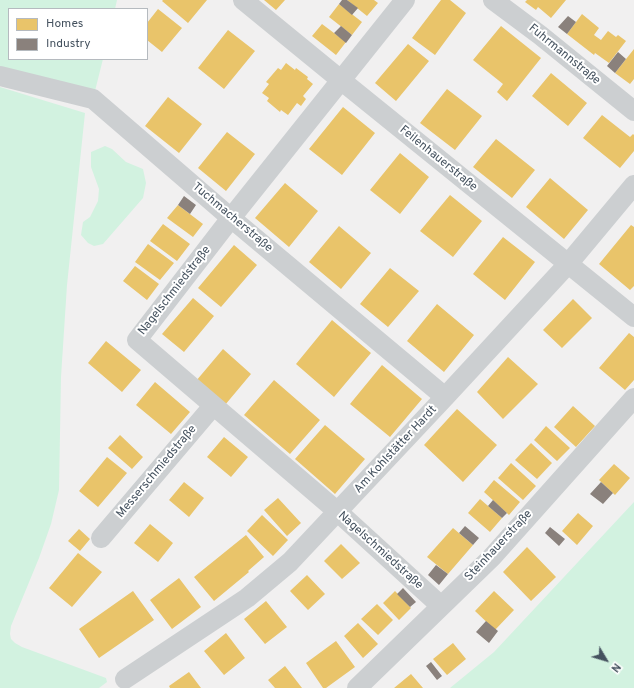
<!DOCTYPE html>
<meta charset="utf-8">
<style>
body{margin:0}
#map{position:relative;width:634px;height:688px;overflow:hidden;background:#f1f0f0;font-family:Overpass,sans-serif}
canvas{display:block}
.legend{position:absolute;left:8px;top:8px;width:140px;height:52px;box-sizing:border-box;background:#fff;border:1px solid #b5babf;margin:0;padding:5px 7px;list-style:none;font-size:12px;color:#45525f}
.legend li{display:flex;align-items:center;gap:8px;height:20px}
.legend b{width:20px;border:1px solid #b5babf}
.north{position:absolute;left:586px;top:640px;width:40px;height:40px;-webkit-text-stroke:3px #fff;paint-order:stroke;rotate:128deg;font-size:11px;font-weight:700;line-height:16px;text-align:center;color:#45525f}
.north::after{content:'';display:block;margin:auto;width:14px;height:18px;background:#45525f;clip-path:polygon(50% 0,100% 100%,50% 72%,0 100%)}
</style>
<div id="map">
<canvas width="634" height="688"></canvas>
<ul class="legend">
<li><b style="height:11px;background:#e9c46a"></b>Homes</li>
<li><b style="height:11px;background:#8a817c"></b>Industry</li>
</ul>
<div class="north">N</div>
</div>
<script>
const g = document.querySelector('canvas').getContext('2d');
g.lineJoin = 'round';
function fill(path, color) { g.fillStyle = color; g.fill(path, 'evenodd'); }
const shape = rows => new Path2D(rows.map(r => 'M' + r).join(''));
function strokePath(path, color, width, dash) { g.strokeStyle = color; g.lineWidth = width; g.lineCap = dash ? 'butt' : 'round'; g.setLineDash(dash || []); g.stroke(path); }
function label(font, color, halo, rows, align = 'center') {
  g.font = font + ' Overpass,sans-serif'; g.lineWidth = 4; g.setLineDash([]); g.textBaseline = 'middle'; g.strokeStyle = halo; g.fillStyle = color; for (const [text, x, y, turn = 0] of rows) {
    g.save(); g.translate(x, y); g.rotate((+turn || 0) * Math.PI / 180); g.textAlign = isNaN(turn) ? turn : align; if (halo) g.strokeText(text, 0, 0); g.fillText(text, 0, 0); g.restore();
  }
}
fill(shape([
 [0,0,117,0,115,9,9,9,9,59,103,59,93,99,0,76],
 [0,87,85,113,67,285,61,377,59,490,51,524,39,558,11,626,10,634,11,639,15,643,22,647,106,678,107,682,99,688,0,688],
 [105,146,112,149,126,162,143,169,146,183,143,198,103,244,94,246,88,243,81,235,83,222,90,217,98,201,99,189,91,167,91,152],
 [634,502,634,688,450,688,494,652]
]), '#d2f2e0');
fill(shape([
 [163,0,207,0,188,23,162,1],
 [264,0,285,0,276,10],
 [347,0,374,0,378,3,367,16],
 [441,0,450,0,466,13,435,55,412,38],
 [527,0,566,0,551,18,538,7,536,10,525,2],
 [339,4,362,22,352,35,329,17],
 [158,9,182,28,162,52,147,40,147,23],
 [582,14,599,28,594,35,601,40,608,31,616,37,618,35,626,41,609,63,595,53,594,55,567,34],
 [322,24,346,42,336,55,312,36],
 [501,26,541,58,507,101,497,92,503,84,473,60],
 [228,30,255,51,224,89,198,68],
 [408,44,429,61,396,101,375,83],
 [634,49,634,79,630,84,615,73],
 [286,63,295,70,296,68,308,77,307,79,313,84,303,96,306,99,301,106,297,103,288,115,281,110,280,112,267,101,269,98,262,93,269,84,266,82,278,68,281,70],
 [551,73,587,103,568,126,532,96],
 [447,89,482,116,455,150,420,123],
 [168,97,202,124,179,153,145,126],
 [343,107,375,133,342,175,309,149],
 [602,115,630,137,633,134,634,135,634,151,620,168,583,138],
 [227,132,255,154,226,191,198,168],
 [496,139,535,170,512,198,473,167],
 [400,153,429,177,400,214,370,190],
 [550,178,588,210,564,239,526,207],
 [285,183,318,211,289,247,255,218],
 [450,195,482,221,453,257,420,231],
 [178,205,203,224,193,237,167,218],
 [163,224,190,244,177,261,150,241],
 [631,225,634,227,634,286,630,290,599,264],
 [339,226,371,253,341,289,309,262],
 [503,237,535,262,505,300,473,274],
 [148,244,174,263,160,280,135,262],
 [234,245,257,265,221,307,198,288],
 [135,266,159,284,147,300,123,281],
 [390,268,419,291,388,327,360,304],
 [193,298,214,316,184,352,162,334],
 [573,299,592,318,562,348,543,330],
 [437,304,474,335,444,372,407,341],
 [332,320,371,353,334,397,296,364],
 [629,333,634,337,634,380,625,390,599,368],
 [106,341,141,370,122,392,88,363],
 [223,349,251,374,225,405,196,381],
 [508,357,538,384,503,419,477,392],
 [382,365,422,399,390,437,350,404],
 [274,380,320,420,290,454,244,415],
 [155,382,190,412,171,434,136,405],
 [573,406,595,426,576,447,554,427],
 [457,409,497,445,463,482,424,445],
 [325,425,365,459,335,494,295,459],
 [546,426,570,448,557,461,534,440],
 [120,435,143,457,132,469,108,448],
 [224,437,248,457,231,477,207,457],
 [531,443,552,463,537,479,515,460],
 [107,457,127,473,98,507,79,491],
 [511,463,536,486,523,500,498,478],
 [614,464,630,478,615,495,599,480],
 [494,480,520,502,509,515,484,492],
 [184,482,204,498,189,517,169,500],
 [278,498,301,523,287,536,264,510],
 [480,499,502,518,490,532,468,513],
 [578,513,593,526,577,545,562,531],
 [262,515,288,540,273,556,247,531],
 [150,524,173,543,158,562,134,543],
 [453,528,473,545,448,574,427,557],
 [79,529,90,539,80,551,68,541],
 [246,535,264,557,248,571,249,572,214,601,194,577],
 [341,544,360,563,342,579,324,561],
 [527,547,556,577,531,601,503,572],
 [78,553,102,572,72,607,49,588],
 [307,575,325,594,308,610,290,591],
 [179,578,201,607,172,629,150,600],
 [133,591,154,620,99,658,79,629],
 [395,591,411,608,399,620,383,603],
 [494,591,514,610,495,630,475,611],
 [266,601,287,627,265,644,244,619],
 [377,604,393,620,378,635,361,619],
 [358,623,378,644,363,658,344,636],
 [226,633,245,658,224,675,204,651],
 [336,641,355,667,326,688,323,688,306,663],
 [453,643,466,659,447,675,433,659],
 [285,666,302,688,275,688,268,680],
 [189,672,201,688,170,688,169,686],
 [411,674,423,688,394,688]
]), '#e9c46a');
fill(shape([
 [342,0,347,0,358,8,352,15,339,4],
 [568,16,576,22,567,34,558,27],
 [341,26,352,35,346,43,334,33],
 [618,52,626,59,615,73,607,66],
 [184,196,196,205,190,214,178,205],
 [601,482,613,493,603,504,590,494],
 [493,500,507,513,502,518,488,506],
 [465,526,479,538,473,545,459,533],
 [550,527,565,539,559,546,545,533],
 [436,565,448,574,439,585,428,575],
 [403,588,416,602,410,607,397,594],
 [486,621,498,631,489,643,476,632],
 [431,662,442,676,437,680,426,666]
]), '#8a817c');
strokePath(shape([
 [243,0,342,81,634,317],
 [405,0,231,218,137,340,338,512,441,606],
 [493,0,540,35,634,111],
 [0,76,93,99,231,218,445,397],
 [101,538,213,406],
 [125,679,247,598,290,562,445,397,568,264,634,185],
 [357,688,492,557,634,398]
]), '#cccfd1', 20);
label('12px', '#45525f', '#fff', [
 ["Fuhrmannstraße",564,55,39],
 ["Feilenhauerstraße",438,159,39],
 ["Tuchmacherstraße",232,218,40],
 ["Nagelschmiedstraße",175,291,-52],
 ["Am Kohlstätter Hardt",396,450,-47],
 ["Messerschmiedstraße",157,472,-50],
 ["Steinhauerstraße",499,546,-47],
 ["Nagelschmiedstraße",380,551,42]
]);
</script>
